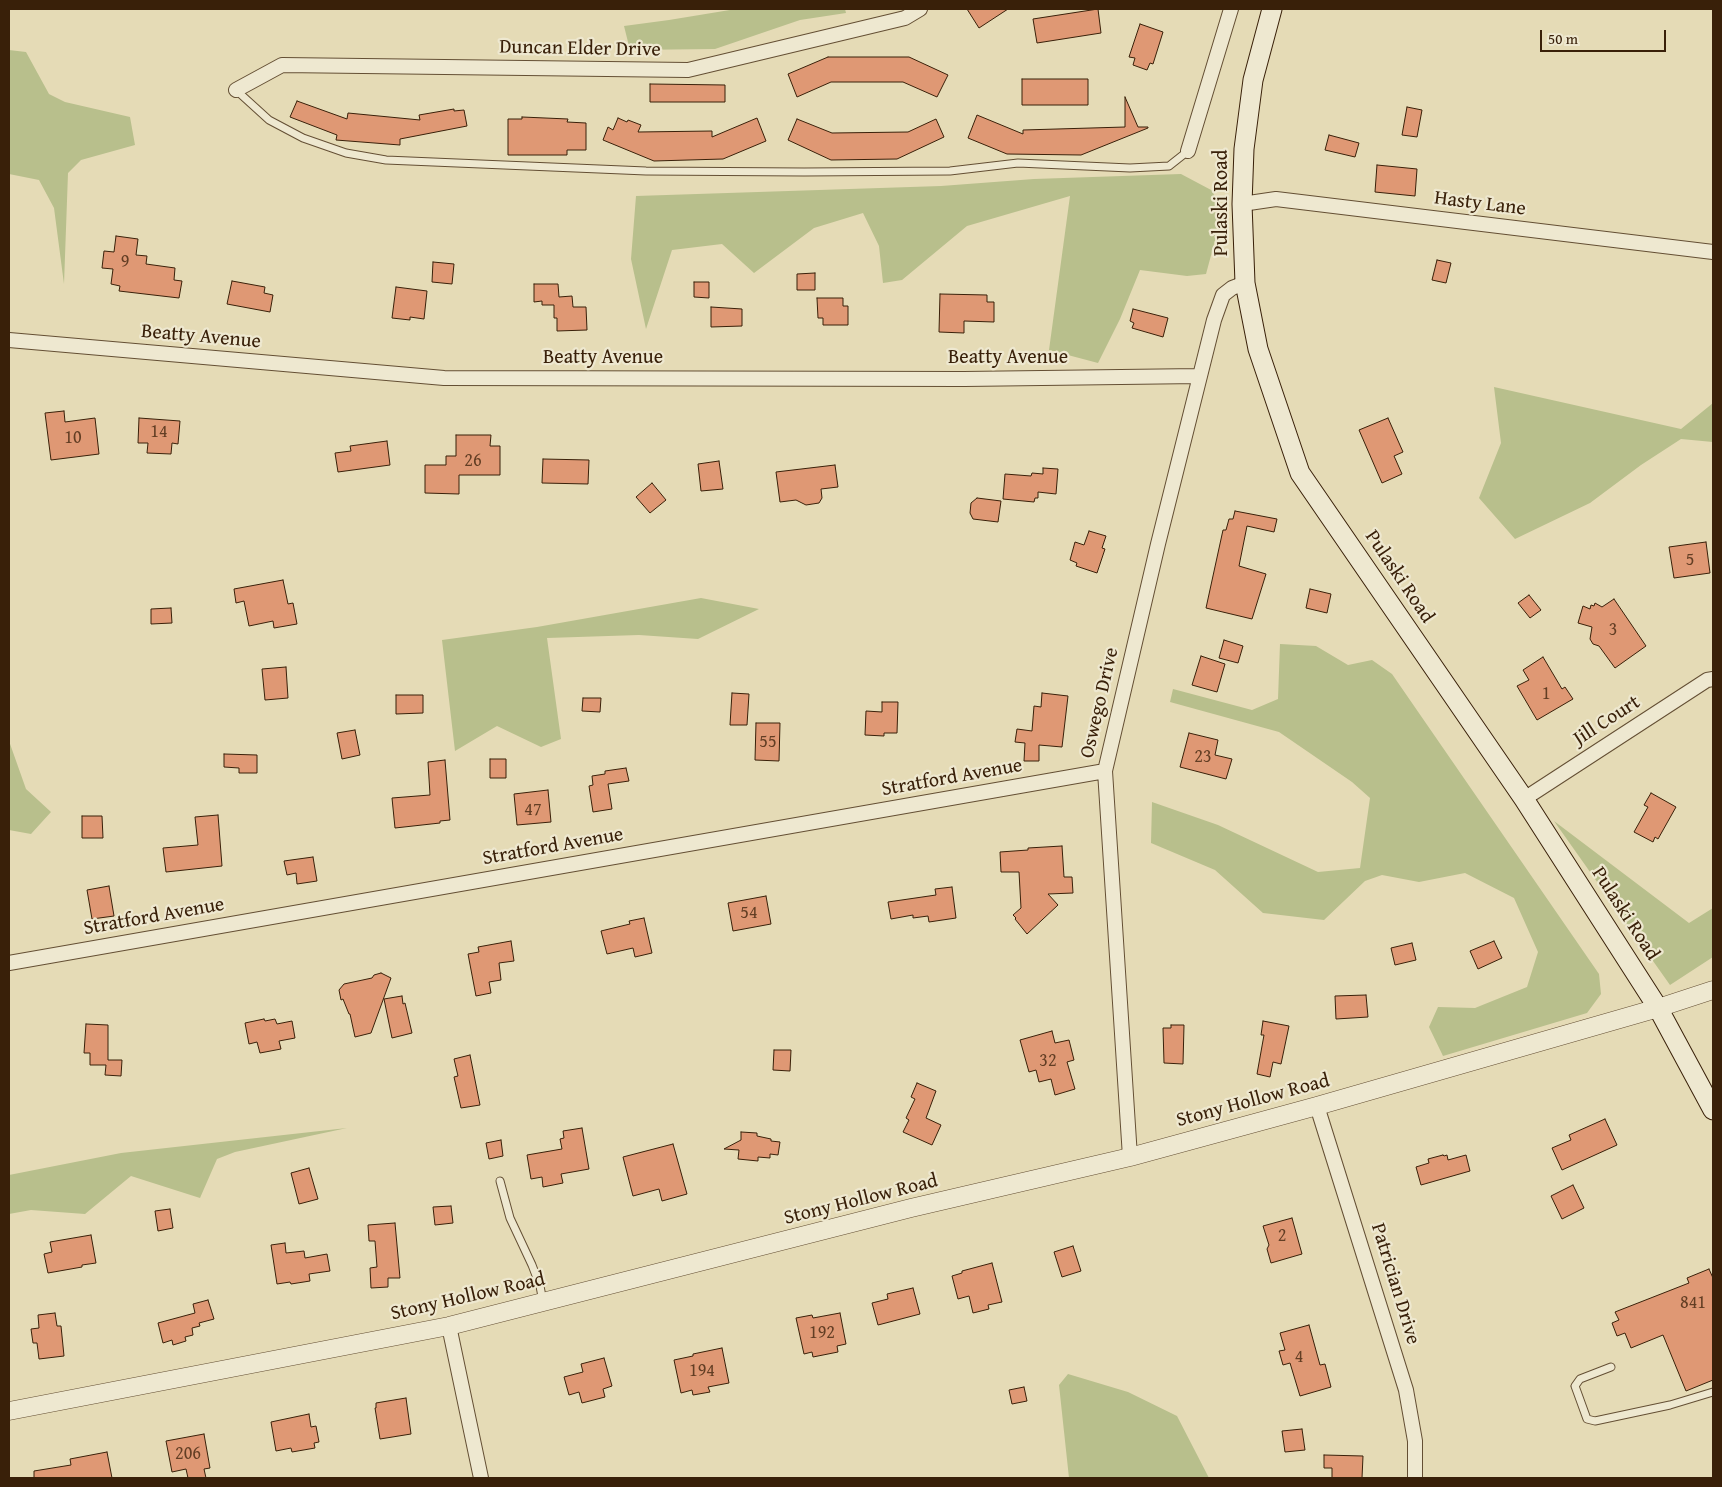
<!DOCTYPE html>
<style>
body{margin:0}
#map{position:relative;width:1722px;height:1487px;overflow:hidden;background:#e5dbb6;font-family:"Gentium Book Plus",serif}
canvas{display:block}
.frame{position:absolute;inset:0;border:10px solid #392009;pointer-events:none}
.scale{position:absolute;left:1540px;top:30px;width:126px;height:22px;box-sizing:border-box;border:2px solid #392009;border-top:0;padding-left:6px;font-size:15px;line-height:18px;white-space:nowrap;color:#392009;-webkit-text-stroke:4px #eee8d0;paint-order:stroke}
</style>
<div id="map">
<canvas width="1722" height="1487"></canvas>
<div class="frame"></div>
<div class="scale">50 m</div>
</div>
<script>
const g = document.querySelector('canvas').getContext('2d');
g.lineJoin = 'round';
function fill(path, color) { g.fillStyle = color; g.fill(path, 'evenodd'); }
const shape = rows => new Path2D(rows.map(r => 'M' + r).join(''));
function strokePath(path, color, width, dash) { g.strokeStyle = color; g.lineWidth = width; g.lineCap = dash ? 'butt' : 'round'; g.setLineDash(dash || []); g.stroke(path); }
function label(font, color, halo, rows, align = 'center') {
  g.font = font + ' "Gentium Book Plus",serif'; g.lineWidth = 4.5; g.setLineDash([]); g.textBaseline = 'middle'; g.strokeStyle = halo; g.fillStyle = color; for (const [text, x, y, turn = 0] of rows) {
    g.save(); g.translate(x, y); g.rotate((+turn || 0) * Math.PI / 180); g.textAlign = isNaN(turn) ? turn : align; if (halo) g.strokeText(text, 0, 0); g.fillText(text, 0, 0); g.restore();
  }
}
fill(shape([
 [736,9,845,9,846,13,800,20,715,49,630,50,624,26,669,20],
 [9,50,26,52,49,94,65,102,130,117,135,145,81,160,68,173,64,284,54,208,39,180,9,174],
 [1181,174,1213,191,1220,222,1206,274,1187,276,1140,270,1120,319,1098,363,1049,350,1070,196,967,226,902,280,883,283,879,246,863,213,814,228,754,273,722,244,672,250,646,329,631,259,636,196,941,186,1034,179],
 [1494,387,1681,429,1713,403,1713,442,1681,439,1641,465,1590,503,1515,539,1479,498,1501,443],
 [701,598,759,609,698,639,639,635,547,638,561,739,541,747,497,726,455,751,442,640,537,627],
 [1280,644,1316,646,1348,665,1372,660,1392,674,1599,974,1601,994,1587,1013,1443,1056,1429,1027,1438,1007,1475,1008,1527,987,1538,952,1514,898,1465,873,1419,882,1382,875,1365,881,1324,920,1263,913,1215,870,1151,843,1152,802,1218,825,1318,872,1360,868,1370,798,1352,782,1279,732,1170,702,1173,689,1252,710,1278,699],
 [9,741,26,789,51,812,31,834,9,830],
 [1554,821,1689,923,1713,908,1713,957,1670,985],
 [347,1128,235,1152,217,1159,200,1198,131,1176,85,1214,31,1210,9,1214,9,1175,121,1153],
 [1068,1374,1128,1392,1177,1416,1209,1478,1069,1478,1059,1385]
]), '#b8bf8c');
const building = shape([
 [967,9,1008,9,979,28,967,9],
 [1098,9,1101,33,1037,43,1033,19,1098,9],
 [1140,24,1163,32,1153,64,1150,63,1147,70,1133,65,1135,58,1129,57,1140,24],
 [828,57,909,57,948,75,937,97,903,82,831,82,797,97,788,74,828,57],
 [1022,79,1088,79,1088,105,1022,105,1022,79],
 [650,84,725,85,725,102,650,102,650,84],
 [1125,97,1138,127,1148,127,1148,128,1081,155,1007,154,968,138,977,115,1023,134,1023,130,1125,127,1125,97],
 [297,101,347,119,348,113,420,120,419,115,454,109,454,111,464,110,467,126,400,139,400,145,336,140,337,135,290,117,297,101],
 [1407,107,1422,110,1417,137,1402,135,1407,107],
 [522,117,568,119,567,122,586,123,586,150,567,150,567,155,508,155,508,119,522,119,522,117],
 [618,118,627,122,628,120,641,125,638,132,712,131,712,137,757,118,766,141,723,159,654,161,603,140,608,127,613,130,618,118],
 [797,119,832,133,908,132,936,119,944,137,897,159,831,160,788,140,797,119],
 [1329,135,1359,143,1355,157,1325,150,1329,135],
 [1377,165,1417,169,1415,196,1375,192,1377,165],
 [116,236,138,239,136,255,147,256,146,264,175,268,174,280,182,281,179,298,119,291,120,286,111,284,113,269,102,268,104,251,114,252,116,236],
 [1437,260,1451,263,1446,283,1432,280,1437,260],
 [433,262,454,264,452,284,432,282,433,262],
 [815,273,815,290,797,290,797,274,815,273],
 [232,281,265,287,264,293,273,295,270,312,227,304,232,281],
 [694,282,709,282,709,298,694,297,694,282],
 [534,284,558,284,559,297,572,296,573,307,586,307,587,330,557,331,557,318,554,318,554,305,542,305,542,301,534,302,534,284],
 [396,287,427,291,424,319,410,317,410,320,392,318,396,287],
 [940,294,987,295,987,302,994,302,994,322,964,321,964,333,939,332,940,294],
 [817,298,843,298,843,306,848,306,848,325,823,325,823,318,818,318,817,298],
 [711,307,742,309,742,326,711,327,711,307],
 [1133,309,1168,318,1163,337,1132,328,1134,323,1130,321,1133,309],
 [64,411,65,422,95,418,99,454,51,460,45,413,64,411],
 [139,418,180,421,178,444,172,443,171,454,147,453,148,443,138,443,139,418],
 [1388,418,1403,452,1394,456,1402,474,1382,483,1359,430,1388,418],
 [456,435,491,435,490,446,500,446,500,475,459,475,459,494,425,493,425,465,446,465,446,456,456,456,456,435],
 [387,441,390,465,338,472,335,453,351,451,350,446,387,441],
 [543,459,589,460,588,484,542,483,543,459],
 [719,461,723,489,701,491,698,464,719,461],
 [835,465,838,487,821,489,822,498,819,503,806,505,796,500,780,502,776,472,835,465],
 [1043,468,1058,469,1056,494,1038,492,1038,498,1035,498,1034,502,1003,499,1005,474,1031,476,1032,473,1043,474,1043,468],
 [652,483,666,500,650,513,636,497,652,483],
 [977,498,1001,501,998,522,973,519,970,513,971,503,977,498],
 [1235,511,1277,519,1274,532,1247,526,1239,566,1266,574,1252,619,1206,608,1223,530,1226,530,1229,519,1233,519,1235,511],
 [1089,531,1106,536,1102,548,1105,549,1097,573,1076,566,1077,563,1070,560,1075,542,1084,545,1089,531],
 [1706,542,1710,573,1674,578,1669,547,1706,542],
 [283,580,288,604,293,603,297,624,274,628,273,621,249,626,244,601,236,603,234,589,283,580],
 [1310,589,1331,594,1327,613,1306,608,1310,589],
 [1529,595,1541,610,1530,618,1518,603,1529,595],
 [1614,599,1646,646,1615,668,1599,646,1593,644,1590,639,1592,627,1578,623,1583,606,1590,609,1591,605,1594,606,1595,603,1602,607,1614,599],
 [171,608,172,623,151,624,151,609,171,608],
 [1224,640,1243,646,1238,663,1219,658,1224,640],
 [1201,656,1225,664,1217,692,1192,685,1201,656],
 [1543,657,1562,689,1565,687,1573,699,1537,720,1517,686,1529,680,1523,670,1543,657],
 [286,667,288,698,265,700,262,669,286,667],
 [732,693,749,694,747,725,730,725,732,693],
 [1042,693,1068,696,1062,747,1039,745,1039,761,1024,761,1025,743,1015,742,1017,729,1032,731,1034,706,1041,707,1042,693],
 [396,695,423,695,423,713,396,714,396,695],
 [583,698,601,698,600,712,582,711,583,698],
 [882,702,898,702,897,733,884,733,884,736,865,735,866,711,882,712,882,702],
 [756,723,780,723,779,761,755,760,756,723],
 [355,730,360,755,342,759,337,733,355,730],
 [1189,733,1218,740,1215,755,1232,759,1226,779,1180,767,1189,733],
 [224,754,257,755,257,773,239,773,239,768,224,767,224,754],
 [490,759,506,759,506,778,490,778,490,759],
 [445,760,450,820,440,821,440,823,395,828,392,798,430,795,428,762,445,760],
 [626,768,629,781,608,784,612,809,593,812,589,786,593,785,592,776,605,774,605,771,626,768],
 [548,790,551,822,517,825,514,794,548,790],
 [1651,793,1676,807,1658,839,1655,837,1653,842,1634,832,1648,807,1644,805,1651,793],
 [218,815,222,866,166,872,163,848,198,845,195,817,218,815],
 [82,816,102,816,103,838,82,838,82,816],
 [1062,846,1064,877,1072,877,1073,893,1048,894,1058,905,1027,934,1015,919,1016,918,1013,915,1021,908,1019,872,1001,872,1000,852,1028,850,1028,848,1062,846],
 [313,857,317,881,297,884,296,873,287,875,284,861,313,857],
 [109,886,114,916,92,919,87,890,109,886],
 [952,887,956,918,929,922,928,916,913,918,913,915,891,919,888,902,936,895,935,889,952,887],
 [766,896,771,924,733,931,728,903,766,896],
 [644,918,652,953,635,957,633,948,607,954,601,931,630,924,629,921,644,918],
 [511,941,514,961,499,963,501,980,489,982,491,993,476,996,468,954,479,952,478,947,511,941],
 [1494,941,1502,958,1478,969,1470,951,1494,941],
 [1412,943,1416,960,1395,965,1391,948,1412,943],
 [381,973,391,978,371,1033,355,1037,350,1014,349,1014,343,999,341,1000,339,990,344,984,372,978,374,975,381,973],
 [1366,995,1368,1017,1336,1019,1335,996,1366,995],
 [402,996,403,1004,405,1003,412,1033,392,1038,384,999,402,996],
 [264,1019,265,1021,275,1019,277,1024,292,1021,295,1038,279,1041,281,1049,260,1053,257,1042,249,1044,245,1023,264,1019],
 [1263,1021,1289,1026,1281,1064,1273,1062,1270,1077,1257,1074,1264,1035,1261,1035,1263,1021],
 [86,1024,108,1025,108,1060,122,1060,121,1076,105,1075,106,1065,90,1065,90,1053,84,1053,86,1024],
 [1171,1025,1184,1025,1183,1064,1164,1063,1163,1028,1171,1028,1171,1025],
 [1052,1031,1055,1043,1069,1040,1074,1060,1067,1062,1075,1089,1055,1095,1051,1079,1039,1082,1036,1070,1029,1072,1020,1040,1052,1031],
 [774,1050,791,1050,790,1071,773,1070,774,1050],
 [470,1055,480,1105,461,1108,454,1077,458,1076,454,1059,470,1055],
 [917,1083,936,1091,926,1118,941,1125,932,1145,903,1132,909,1120,906,1118,915,1099,911,1097,917,1083],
 [1605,1119,1617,1145,1562,1170,1552,1148,1571,1140,1569,1135,1605,1119],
 [582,1128,589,1169,561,1174,563,1183,543,1187,542,1177,531,1179,527,1155,562,1149,560,1139,564,1138,563,1131,582,1128],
 [741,1132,757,1133,757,1136,771,1139,771,1141,780,1142,778,1155,770,1154,770,1158,758,1157,758,1161,738,1159,739,1150,724,1149,741,1140,741,1132],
 [501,1140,503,1156,489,1159,486,1143,501,1140],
 [673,1144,687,1194,662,1201,659,1189,633,1196,623,1157,673,1144],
 [1443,1155,1444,1156,1447,1155,1448,1160,1466,1155,1470,1171,1421,1185,1416,1167,1429,1163,1428,1159,1443,1155],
 [309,1168,318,1199,299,1204,291,1173,309,1168],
 [1573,1185,1584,1208,1562,1219,1551,1196,1573,1185],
 [451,1206,453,1223,435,1225,433,1207,451,1206],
 [170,1209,173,1228,158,1231,155,1211,170,1209],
 [1292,1218,1302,1254,1271,1263,1267,1249,1269,1245,1263,1226,1292,1218],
 [395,1223,400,1278,388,1278,388,1287,371,1288,370,1268,377,1267,375,1241,369,1241,368,1225,395,1223],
 [91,1235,96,1263,82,1265,82,1267,48,1273,44,1254,52,1252,50,1242,91,1235],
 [285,1243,286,1253,304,1251,305,1258,327,1254,330,1271,309,1274,310,1281,291,1284,290,1282,277,1284,271,1245,285,1243],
 [1073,1246,1081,1271,1062,1277,1054,1252,1073,1246],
 [992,1263,1002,1302,988,1305,989,1309,973,1313,969,1296,958,1299,952,1276,962,1273,962,1271,992,1263],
 [1709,1269,1713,1278,1713,1380,1686,1391,1663,1335,1631,1348,1625,1333,1617,1336,1612,1323,1619,1320,1615,1312,1689,1283,1687,1278,1709,1269],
 [913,1288,920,1314,878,1325,872,1303,888,1299,887,1294,913,1288],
 [208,1300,214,1319,199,1323,200,1326,192,1328,193,1335,185,1337,186,1341,173,1345,172,1340,163,1343,158,1323,195,1313,193,1304,208,1300],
 [55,1313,57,1326,61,1326,64,1356,39,1359,37,1343,33,1343,31,1329,39,1328,38,1315,55,1313],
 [840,1313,846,1344,837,1346,838,1352,813,1357,812,1352,804,1354,796,1318,812,1315,813,1318,840,1313],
 [1309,1325,1320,1365,1325,1364,1331,1387,1300,1396,1290,1363,1283,1365,1279,1351,1285,1350,1280,1333,1309,1325],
 [722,1348,729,1383,708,1387,710,1392,693,1395,692,1390,681,1393,674,1360,693,1356,693,1354,722,1348],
 [604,1358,612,1386,603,1389,605,1397,582,1403,579,1392,569,1395,564,1377,583,1372,581,1364,604,1358],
 [1024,1387,1027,1401,1012,1404,1009,1390,1024,1387],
 [406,1398,411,1434,380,1439,375,1408,376,1408,376,1403,406,1398],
 [309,1414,311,1427,316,1426,319,1442,314,1443,315,1448,292,1452,291,1448,276,1451,271,1422,309,1414],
 [1302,1429,1305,1450,1285,1452,1282,1431,1302,1429],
 [204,1434,210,1468,204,1469,206,1478,188,1478,186,1469,172,1472,166,1441,204,1434],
 [107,1452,112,1478,34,1478,34,1471,71,1465,70,1459,107,1452],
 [1324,1455,1363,1456,1362,1478,1332,1478,1332,1468,1324,1468,1324,1455]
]);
fill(building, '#df9874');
strokePath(building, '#392009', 1);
const service = shape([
 [236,90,269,120,303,138,346,153,386,160,646,171,804,172,950,171,1018,163,1130,168,1169,166,1188,151],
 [500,1181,510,1218,532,1265,540,1286,543,1302],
 [1611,1367,1580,1379,1575,1386,1587,1419,1595,1421,1670,1405,1713,1392]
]);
const minor = shape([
 [236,90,282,65,688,70,905,18,920,9],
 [1188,151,1231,9],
 [1242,204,1276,199,1713,252],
 [9,340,444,378,964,379,1199,376],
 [1524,799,1707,680,1713,679],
 [9,963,1105,771],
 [1317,1106,1406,1390,1415,1441,1415,1478],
 [1130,1157,1105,771,1158,544,1214,320,1223,295,1232,288,1245,283],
 [449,1326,481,1478]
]);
const tertiary = shape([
 [9,1411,449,1326,911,1208,1130,1157,1317,1106,1658,1008,1713,990]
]);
const secondary = shape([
 [1272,9,1253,80,1244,149,1242,204,1245,283,1258,349,1300,473,1524,799,1658,1008,1713,1110]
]);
strokePath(service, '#644f34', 9);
strokePath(minor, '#644f34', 16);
strokePath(tertiary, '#644f34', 19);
strokePath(secondary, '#392009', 21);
strokePath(service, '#eee8d0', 7);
strokePath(minor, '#eee8d0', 14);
strokePath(tertiary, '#eee8d0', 18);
strokePath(secondary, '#eee8d0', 19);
label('18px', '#623e24', null, [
 ["9",125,262],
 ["14",159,432],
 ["10",73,438],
 ["26",473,461],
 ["5",1690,560],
 ["3",1613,630],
 ["1",1546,694],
 ["55",768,742],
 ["23",1203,757],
 ["47",533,810],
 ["54",749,913],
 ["32",1048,1061],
 ["2",1282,1236],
 ["841",1693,1303],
 ["192",822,1333],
 ["4",1299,1357],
 ["194",702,1371],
 ["206",188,1454]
]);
label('20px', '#392009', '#eee8d0', [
 ["Duncan Elder Drive",580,49,1],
 ["Pulaski Road",1222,203,-90],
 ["Hasty Lane",1480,204,7],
 ["Beatty Avenue",201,337,5],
 ["Beatty Avenue",603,358],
 ["Beatty Avenue",1008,358],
 ["Pulaski Road",1399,577,56],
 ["Oswego Drive",1100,703,-77],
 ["Jill Court",1607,721,-33],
 ["Stratford Avenue",952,778,-10],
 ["Stratford Avenue",553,847,-10],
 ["Pulaski Road",1625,914,57],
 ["Stratford Avenue",154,917,-10],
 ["Stony Hollow Road",1253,1101,-15],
 ["Stony Hollow Road",861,1200,-14],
 ["Patrician Drive",1395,1284,73],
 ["Stony Hollow Road",468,1297,-13]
]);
</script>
